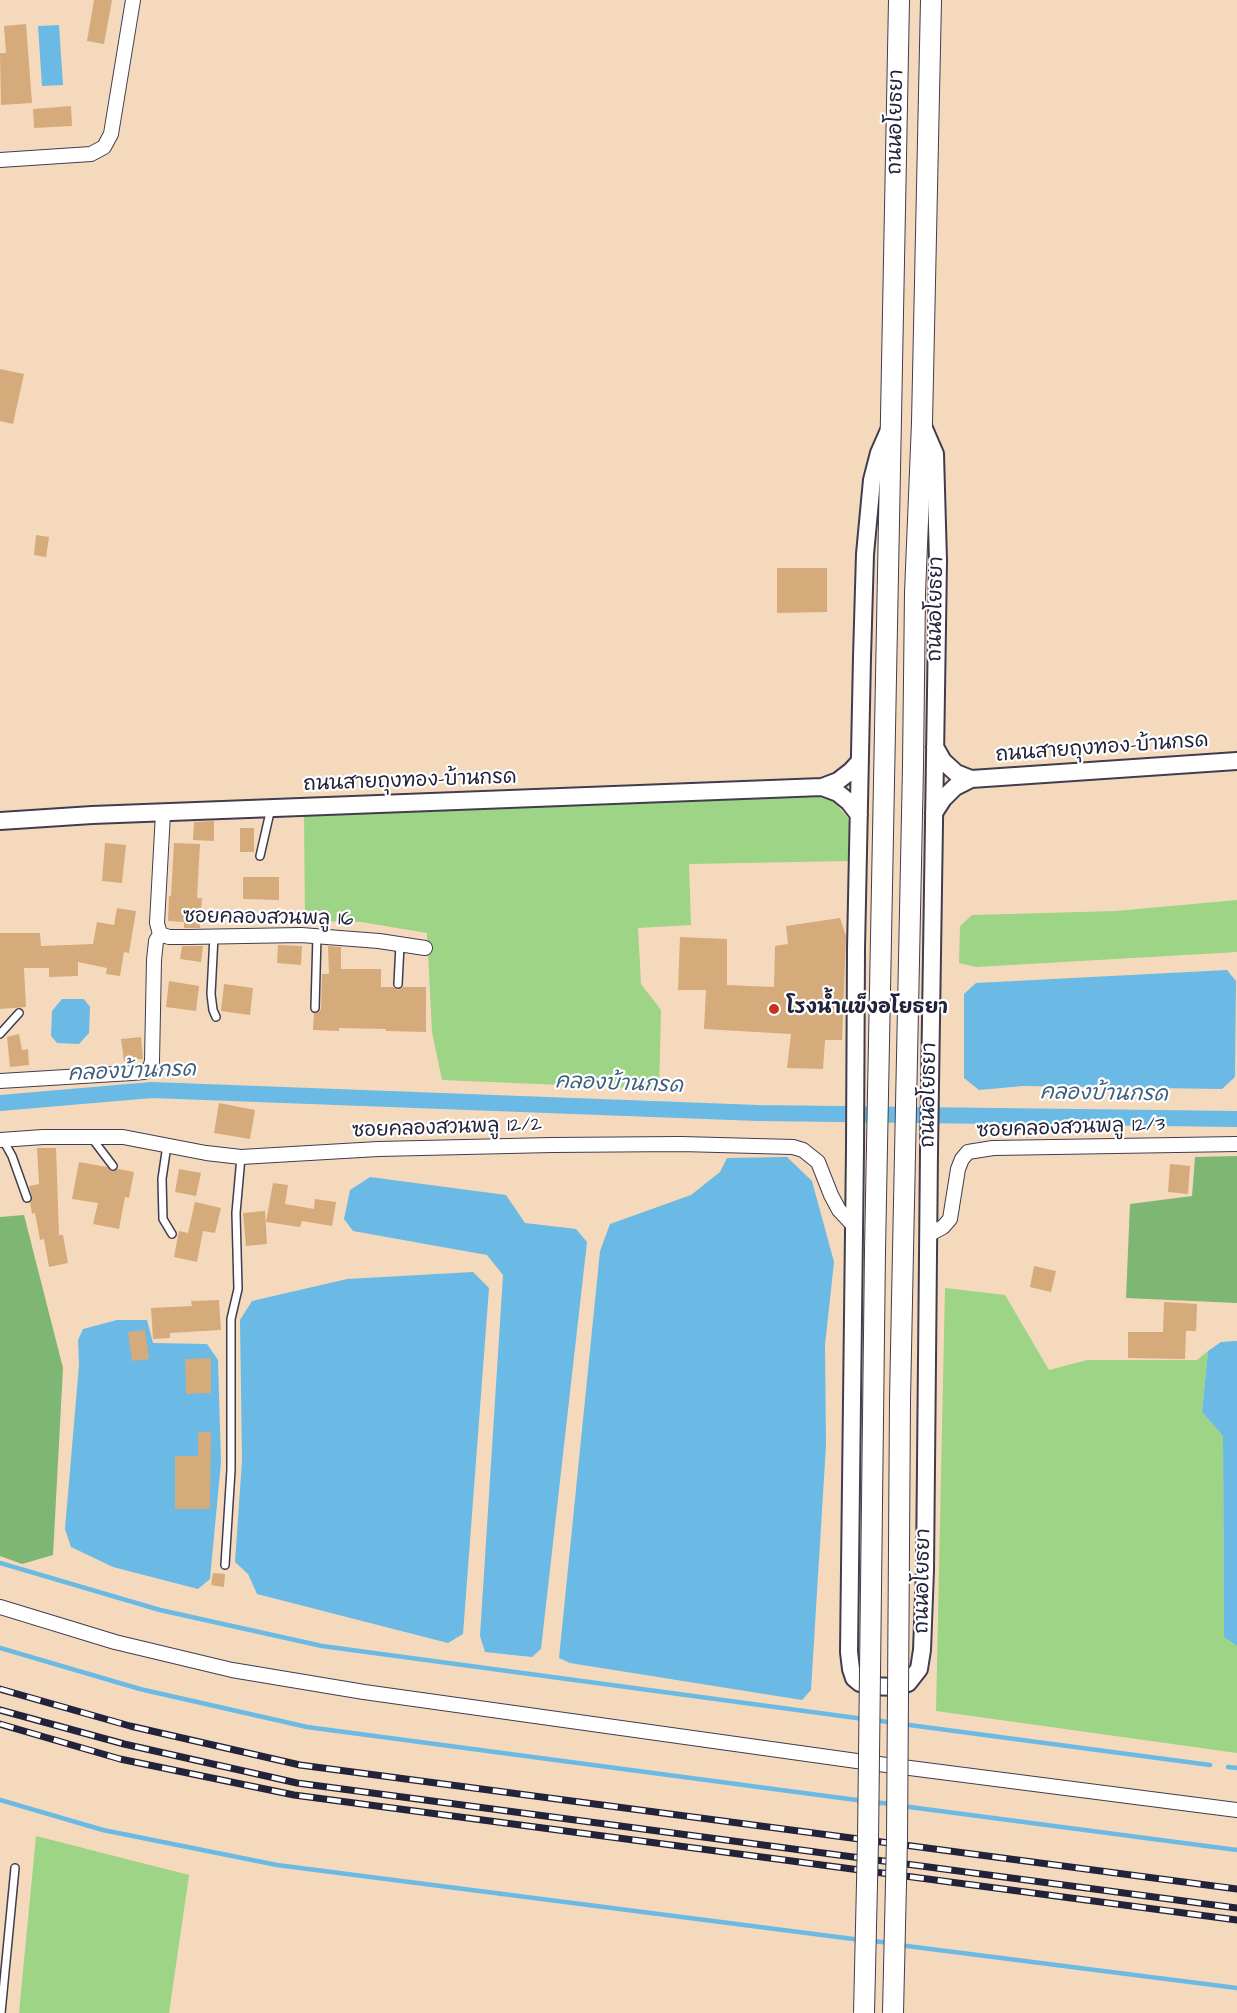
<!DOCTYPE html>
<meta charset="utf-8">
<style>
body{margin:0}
canvas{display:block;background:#f4d9bc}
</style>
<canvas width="1237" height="2013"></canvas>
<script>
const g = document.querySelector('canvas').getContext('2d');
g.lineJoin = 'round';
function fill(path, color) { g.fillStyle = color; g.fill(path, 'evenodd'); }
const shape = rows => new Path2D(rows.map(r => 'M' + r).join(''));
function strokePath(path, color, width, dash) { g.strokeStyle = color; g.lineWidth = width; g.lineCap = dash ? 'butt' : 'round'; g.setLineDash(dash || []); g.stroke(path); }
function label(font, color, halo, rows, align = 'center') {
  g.font = font + ' "Architects Daughter","Playpen Sans Thai",sans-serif'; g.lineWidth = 4.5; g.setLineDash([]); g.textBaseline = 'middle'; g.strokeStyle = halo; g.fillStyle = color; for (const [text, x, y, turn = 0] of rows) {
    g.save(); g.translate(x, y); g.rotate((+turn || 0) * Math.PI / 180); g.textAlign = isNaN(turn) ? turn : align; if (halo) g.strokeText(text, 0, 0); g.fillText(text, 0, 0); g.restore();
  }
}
fill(shape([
 [820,796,834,802,848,818,850,829,849,861,689,864,691,925,638,928,641,984,661,1010,659,1089,442,1080,432,1032,427,933,361,922,305,921,304,812,447,806],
 [1237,900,1237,952,976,967,959,963,960,926,972,915,1116,911],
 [945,1288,1005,1295,1049,1370,1087,1360,1197,1360,1208,1351,1202,1412,1223,1436,1224,1637,1237,1646,1237,1753,936,1711],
 [36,1836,189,1875,169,2013,19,2013]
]), '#9dd486');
fill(shape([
 [1237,1156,1237,1303,1126,1298,1130,1204,1192,1196,1195,1157],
 [24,1215,63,1368,53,1555,22,1564,0,1556,0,1217]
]), '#7eb673');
fill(shape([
 [59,25,63,85,42,86,38,26],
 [1227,970,1236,981,1235,1077,1222,1089,1023,1086,979,1090,964,1078,964,994,976,983],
 [62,999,84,999,90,1007,89,1033,79,1044,57,1043,51,1036,52,1011],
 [787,1157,812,1181,834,1262,825,1345,826,1445,811,1690,802,1700,570,1663,559,1658,600,1251,610,1224,691,1195,720,1172,727,1158],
 [370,1177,506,1195,525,1223,576,1229,587,1242,541,1649,532,1657,485,1652,480,1636,503,1275,487,1255,353,1231,344,1219,350,1190],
 [473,1272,489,1288,463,1634,448,1643,257,1594,248,1574,235,1562,242,1460,240,1320,252,1301,347,1279],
 [117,1320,147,1320,153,1343,207,1344,218,1360,221,1462,210,1579,198,1589,113,1567,71,1547,65,1529,79,1365,78,1340,83,1329],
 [1237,1341,1237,1646,1224,1637,1223,1436,1202,1412,1208,1351,1221,1342]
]), '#6abae5');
strokePath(shape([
 [0,1563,160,1610,322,1646,864,1719],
 [0,1648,140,1689,307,1727,864,1801],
 [875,1720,894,1723],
 [902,1724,1210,1765],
 [1228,1767,1237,1768],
 [0,1800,103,1830,277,1865,861,1940],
 [873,1802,891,1804],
 [902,1806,1237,1850],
 [872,1941,891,1943],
 [899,1945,1237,1988]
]), '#6abae5', 4.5);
strokePath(shape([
 [0,1103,152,1090,758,1113,1237,1119]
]), '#6abae5', 16);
fill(shape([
 [94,0,112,0,104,44,87,41],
 [26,24,32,103,1,105,0,53,6,53,4,26],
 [71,106,72,126,34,128,33,109],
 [0,369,24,374,13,424,0,421],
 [36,535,49,537,46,557,34,555],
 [777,568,827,568,827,612,777,613],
 [214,821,214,841,193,840,194,822],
 [240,828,254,828,254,852,240,852],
 [105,843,126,845,122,883,102,881],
 [174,843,200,844,197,898,202,898,200,928,184,928,184,922,168,921,169,896,171,896],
 [243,877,279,877,279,900,243,899],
 [117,908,136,911,129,953,124,952,120,976,106,974,107,968,78,962,78,976,49,977,49,968,24,968,26,1007,0,1009,0,933,40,933,41,946,93,944,97,922,114,925],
 [840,918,846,936,842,1040,825,1040,823,1069,787,1068,791,1034,704,1029,706,990,678,990,680,937,727,939,727,985,774,987,775,946,788,944,786,926],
 [278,945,302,946,301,965,277,963],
 [182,946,203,946,201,962,180,959],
 [328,946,341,947,341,969,381,969,381,987,393,987,398,990,403,987,426,987,426,1032,386,1031,386,1029,339,1028,339,1031,313,1030,314,1013,318,1013,321,1009,322,974,329,974],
 [169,981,199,986,196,1011,166,1007],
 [224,984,253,988,250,1015,221,1011],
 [19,1034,22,1050,28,1049,29,1065,10,1067,7,1037],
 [141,1037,143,1059,124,1061,121,1039],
 [219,1103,255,1110,250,1139,214,1133],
 [37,1148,56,1148,59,1235,63,1235,68,1263,49,1267,44,1239,40,1240,35,1213,32,1214,30,1202,32,1197,29,1186,39,1184],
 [79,1162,107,1167,111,1171,118,1169,134,1172,129,1198,125,1197,119,1229,93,1224,98,1203,72,1199],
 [1170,1164,1190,1166,1188,1194,1168,1192],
 [179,1169,201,1173,196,1196,175,1192],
 [273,1183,288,1185,285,1204,314,1209,315,1199,336,1202,332,1226,302,1221,300,1227,266,1222],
 [195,1202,221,1208,215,1233,203,1231,197,1262,174,1257,179,1231,188,1233],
 [265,1211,267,1244,246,1246,243,1213],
 [1034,1266,1056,1271,1051,1292,1030,1287],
 [219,1300,221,1330,170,1333,170,1338,153,1339,151,1308,192,1306,191,1301],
 [1164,1302,1197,1304,1196,1331,1186,1331,1185,1359,1128,1358,1128,1332,1163,1332],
 [145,1330,149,1359,132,1361,128,1332],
 [211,1358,211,1393,186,1394,185,1359],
 [198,1432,211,1432,210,1509,175,1509,175,1456,198,1456],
 [213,1573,225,1574,224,1587,211,1585]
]), '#d5ab7b');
const service = shape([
 [260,856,271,808],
 [214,936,211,994,213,1010,216,1017],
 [398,984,400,945],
 [315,1008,317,936],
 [0,1034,19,1013],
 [91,1137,113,1166],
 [3,1140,12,1156,27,1198],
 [167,1145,162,1179,163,1219,172,1234],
 [225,1565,231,1470,231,1319,238,1289,236,1213,241,1157],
 [1,2013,15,1868]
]);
const minor = shape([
 [0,160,91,154,104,147,111,134,133,0],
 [163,813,157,923,160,934,169,937,188,937,301,935,379,941,425,948],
 [0,1081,132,1073,144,1072,150,1068,152,1061,154,960,156,941,160,934],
 [0,1140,43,1137,123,1137,206,1153,241,1157,378,1149,552,1145,681,1144,793,1147,803,1150,818,1162,831,1195,839,1210,854,1226],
 [928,1235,943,1227,950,1219,958,1169,962,1159,968,1152,993,1148,1237,1144],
 [0,1607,115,1642,232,1670,364,1692,871,1763,1237,1810]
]);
const tertiary = shape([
 [890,428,879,453,872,480,865,554,862,657,856,949,855,1149,849,1652,851,1669,854,1678,860,1683,869,1686,896,1687,908,1683,919,1669,922,1650,925,1570,929,1150,938,561,935,454,922,424],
 [935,747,943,761,956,773,971,779],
 [822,787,838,793,849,802,859,815],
 [934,813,943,799,955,787,971,779,1237,761],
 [0,821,92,815,822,787,838,781,851,771,860,761]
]);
const secondary = shape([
 [875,1250,899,0],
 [903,1251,913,766,915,593,922,423,931,0]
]);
strokePath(service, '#423d4e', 10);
strokePath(minor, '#423d4e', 16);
strokePath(tertiary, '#423d4e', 20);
strokePath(secondary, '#423d4e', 22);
strokePath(service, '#fff', 7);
strokePath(minor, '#fff', 14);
strokePath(tertiary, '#fff', 16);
strokePath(secondary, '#fff', 20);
const rail = shape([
 [0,1689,130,1726,300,1765,1237,1889],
 [0,1710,124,1744,297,1783,1237,1908],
 [0,1724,120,1759,294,1795,1237,1920]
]);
strokePath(rail, '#22223b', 7);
strokePath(rail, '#fff', 4.5, [14]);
const secondaryBridge = shape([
 [864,2013,868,1840,875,1250],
 [893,2013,897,1839,900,1400,903,1251]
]);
strokePath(secondaryBridge, '#423d4e', 22, []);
strokePath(secondaryBridge, '#fff', 20);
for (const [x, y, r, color] of [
 [774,1009,6,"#c8321e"]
]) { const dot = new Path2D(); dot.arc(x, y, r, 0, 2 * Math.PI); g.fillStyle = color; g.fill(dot); strokePath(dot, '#fff', 2); }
label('20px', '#22223b', '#fff', [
 ["ถนนอโยธยา",897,122,-89],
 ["ถนนอโยธยา",937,609,-89],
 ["ถนนสายถุงทอง-บ้านกรด",1102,749,-4],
 ["ถนนสายถุงทอง-บ้านกรด",410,782,-2],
 ["ซอยคลองสวนพลู 16",268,919,1],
 ["ถนนอโยธยา",930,1095,-89],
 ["ซอยคลองสวนพลู 12/2",447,1129,-2],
 ["ซอยคลองสวนพลู 12/3",1071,1129,-2],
 ["ถนนอโยธยา",924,1581,-89]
]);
label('bold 20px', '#22223b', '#fff', [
 ["โรงน้ำแข็งอโยธยา",786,1009]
], 'left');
label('italic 21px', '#3f5f7f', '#fff', [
 ["คลองบ้านกรด",132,1073,-2],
 ["คลองบ้านกรด",619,1085,2],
 ["คลองบ้านกรด",1104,1095,1]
]);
</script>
